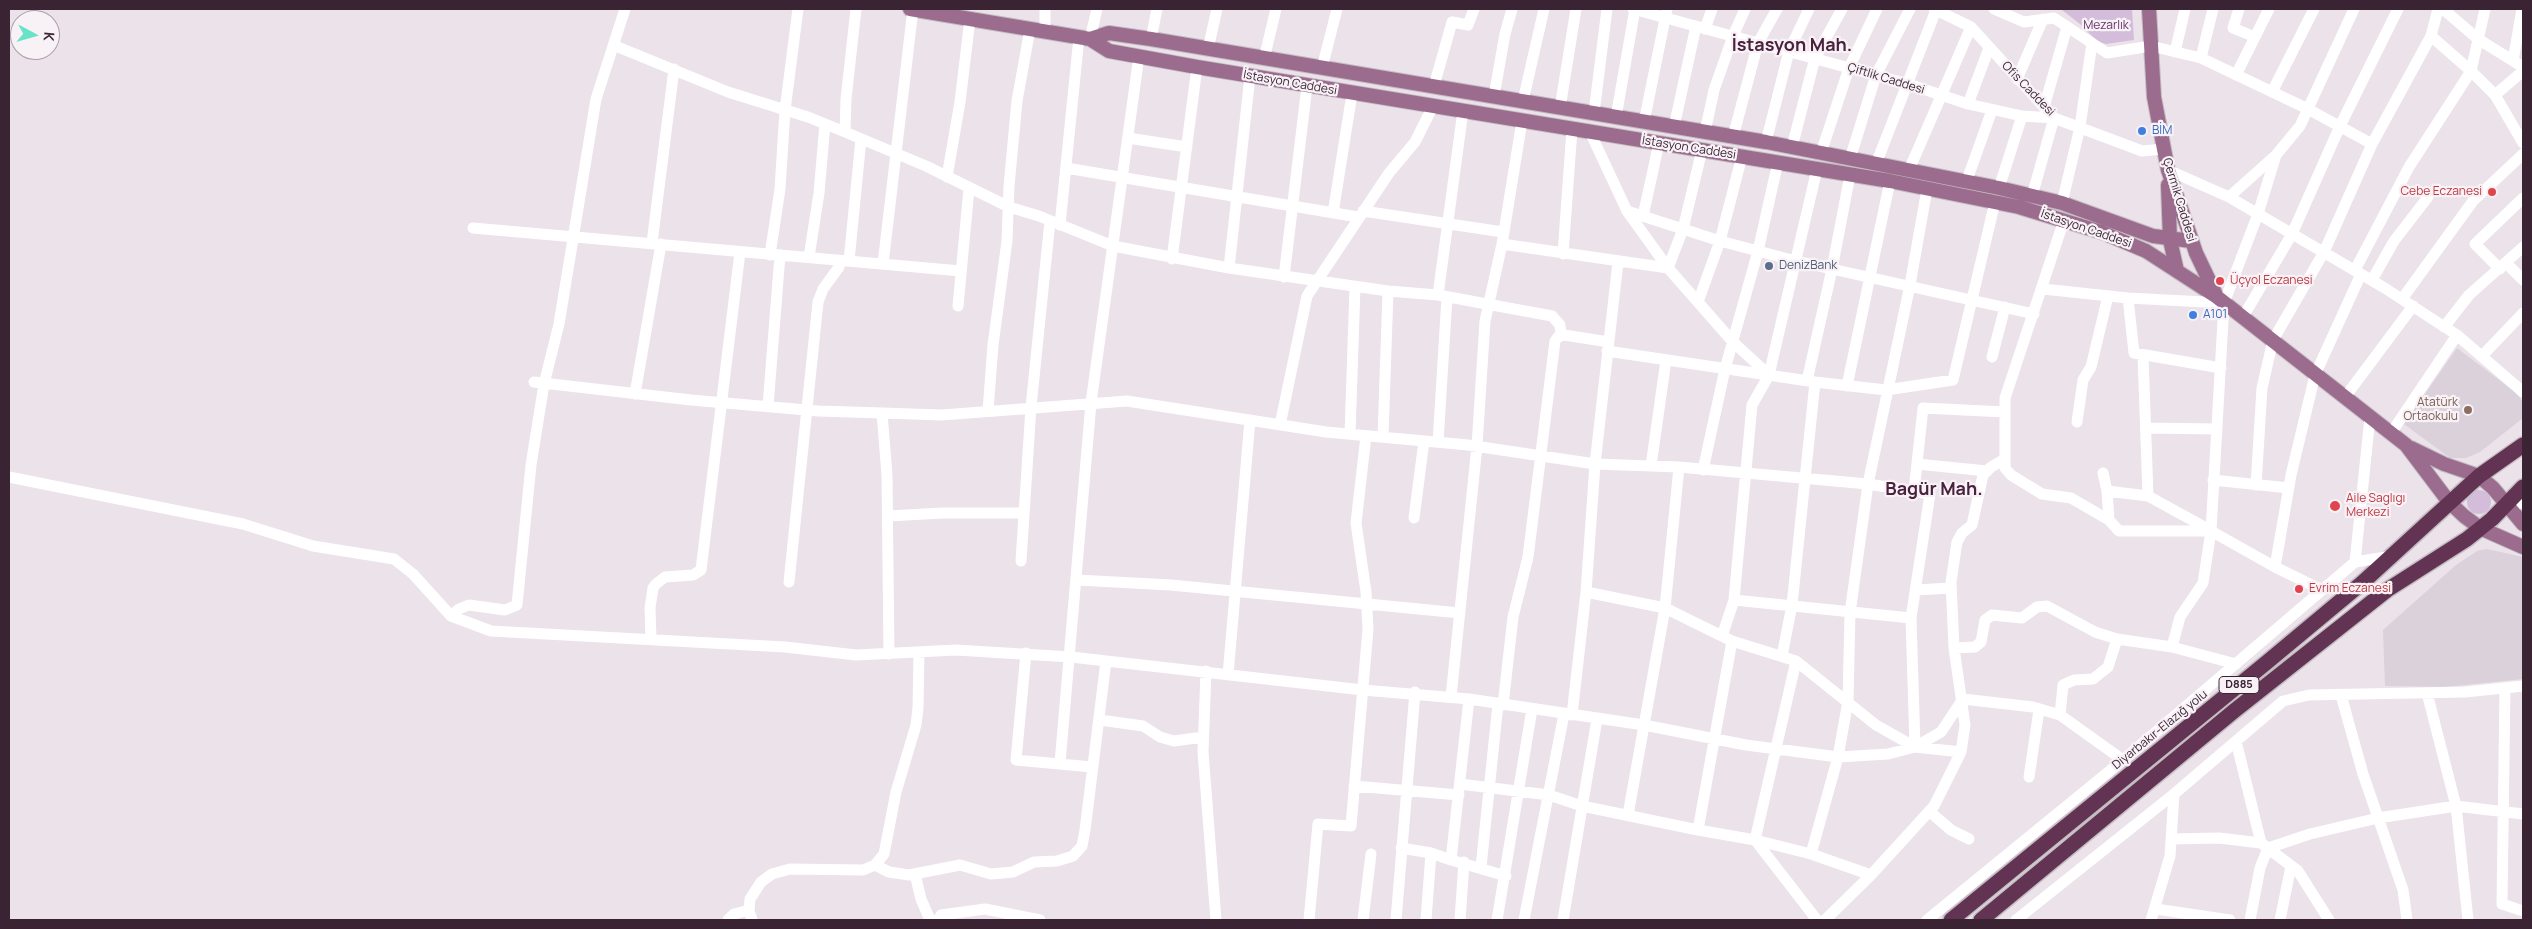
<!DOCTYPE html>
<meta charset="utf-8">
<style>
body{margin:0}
#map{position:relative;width:2532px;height:929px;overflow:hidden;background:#ebe2ea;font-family:Manrope,sans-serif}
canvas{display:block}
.frame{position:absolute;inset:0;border:10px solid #3a2434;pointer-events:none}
.north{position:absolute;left:10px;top:10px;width:50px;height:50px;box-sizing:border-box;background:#f8f2f7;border:1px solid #aca0a9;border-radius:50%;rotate:96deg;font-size:14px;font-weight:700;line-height:20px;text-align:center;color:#3a2434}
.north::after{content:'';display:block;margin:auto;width:18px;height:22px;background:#68e3c7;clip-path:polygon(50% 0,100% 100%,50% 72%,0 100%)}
</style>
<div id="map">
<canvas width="2532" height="929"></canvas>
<div class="frame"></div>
<div class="north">K</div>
</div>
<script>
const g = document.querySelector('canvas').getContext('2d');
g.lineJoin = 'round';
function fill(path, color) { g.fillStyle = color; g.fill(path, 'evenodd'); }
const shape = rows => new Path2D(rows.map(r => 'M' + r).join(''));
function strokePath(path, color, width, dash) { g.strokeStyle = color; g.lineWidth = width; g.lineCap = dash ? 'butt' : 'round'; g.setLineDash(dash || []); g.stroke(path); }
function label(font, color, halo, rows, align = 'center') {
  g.font = font + ' Manrope,sans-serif'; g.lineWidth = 4.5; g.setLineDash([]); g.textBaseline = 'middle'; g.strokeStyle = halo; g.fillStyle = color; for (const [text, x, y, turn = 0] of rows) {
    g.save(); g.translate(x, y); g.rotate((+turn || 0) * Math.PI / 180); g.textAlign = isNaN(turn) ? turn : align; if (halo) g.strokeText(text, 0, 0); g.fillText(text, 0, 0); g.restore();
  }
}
fill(shape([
 [2457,348,2515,392,2523,402,2523,418,2480,452,2466,458,2450,458,2404,424],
 [2487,549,2523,557,2523,679,2445,687,2385,686,2383,630,2456,565,2477,551]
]), '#dad1da');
fill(shape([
 [2055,9,2132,9,2134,40,2106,44,2097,41,2080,24,2062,10],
 '2467 502a12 12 0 1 1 24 0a12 12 0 1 1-24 0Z'
]), '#d4bdda');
const major = shape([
 [910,9,1090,39,1109,51,1197,67,1890,181,2019,207,2101,232,2146,251,2217,297,2406,445,2449,502,2464,516,2480,528,2523,547],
 [2149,9,2154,97,2168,170,2196,253,2217,297],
 [1090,39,1109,33,1151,39,1766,142,1999,188,2062,203,2153,236,2191,241],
 [2168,185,2170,240,2177,271],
 [2411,448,2444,464,2479,476,2493,488,2523,524]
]);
const highway = shape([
 [1951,920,2266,663,2362,583,2479,476,2523,445],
 [1981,920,2234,711,2387,590,2467,539,2492,519,2523,487]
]);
strokePath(major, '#c4bdc2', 16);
strokePath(highway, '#c4bdc2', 18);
strokePath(shape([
 [1045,9,1045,31],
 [1633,9,1908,84,1968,104,2022,116,2054,118,2032,196],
 [1934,9,1971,27,2054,118,2142,151,2164,149],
 [1994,9,2024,22,2054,18,2107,53,2151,46,2201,58,2308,109,2372,144],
 [2239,9,2233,28,2255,37],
 [2438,9,2431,36,2471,71,2485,9],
 [2443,9,2478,39,2523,67],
 [1705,29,1712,9],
 [1090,39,1097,9],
 [1151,39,1157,9],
 [613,45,728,92,808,117,845,132,926,166,1009,207,1039,216,1113,246,1229,268,1388,291,1438,295,1552,316,1560,325,1561,335],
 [1208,49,1217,9],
 [2175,52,2185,9],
 [2201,58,2213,9],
 [1264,59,1276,9],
 [2513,61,2522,9],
 [1322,68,1337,9],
 [2236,75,2269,9],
 [2017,79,2043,19],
 [1434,86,1452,22,1468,25,1474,9],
 [2272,92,2314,9],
 [2495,95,2523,71],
 [1494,96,1505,34,1512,9],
 [1523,101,1544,9],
 [1968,104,1989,48],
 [2044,107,2067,27],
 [1560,108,1576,9],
 [1594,113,1607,9],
 [1616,117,1635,9],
 [1644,122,1667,9],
 [1674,127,1696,26],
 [845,132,846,99,856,9],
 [1590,132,1627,211,1668,268,1733,342,1769,375],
 [1705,132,1714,90,1733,36,1745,9],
 [1733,137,1758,43,1777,9],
 [1128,138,1187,147],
 [1766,142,1789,51,1809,9],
 [1792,147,1815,58,1842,9],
 [1821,153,1849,68,1877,9],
 [1850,159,1876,75,1910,9],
 [1876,164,1936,10],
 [1066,168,1358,217],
 [1909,170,1971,27],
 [2168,170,2229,197,2383,287,2457,335,2523,392],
 [947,177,960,102,970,19],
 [1967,180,1992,110],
 [1999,188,2022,116],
 [2229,197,2276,155,2300,126,2354,9],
 [2062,203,2080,127,2092,43],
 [1363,211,1503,232],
 [1627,211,1720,241,1796,261,2034,314],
 [1333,213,1352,94],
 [1643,216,1659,143],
 [2064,220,2005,398,2005,468,2011,475,2042,494,2071,498,2109,520,2119,531,2211,531],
 [1060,225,1079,37],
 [473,228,961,271],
 [652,243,674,69],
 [1502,244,1668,268,1683,229,1702,150],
 [1563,254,1572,129],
 [770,255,780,189,785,110,798,9],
 [809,257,819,193,825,124],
 [1172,259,1197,67],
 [849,261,861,139],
 [2506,263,2523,280],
 [883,264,913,9],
 [1229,268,1250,76],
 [2500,269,2475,244,2523,198],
 [2355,270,2409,167,2471,71,2495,95,2523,143],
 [1284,277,1307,86],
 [2372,280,2394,241,2428,197],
 [2043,289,2128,298,2224,303],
 [1438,295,1463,111],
 [2128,298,2134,353,2221,368],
 [2402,299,2473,201,2523,154],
 [1698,302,1720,241,1742,156],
 [958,306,969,189],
 [2243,317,2292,234,2340,126,2398,9],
 [2444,327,2469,295,2523,247],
 [1607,351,1815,382,1886,390,1953,380,1995,202],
 [2143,355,2148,496],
 [2482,356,2523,313],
 [1992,357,2005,307],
 [1807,381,1832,269,1850,175],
 [534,382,691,400,818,411,882,413,942,415,1127,401,1326,432,1468,445,1595,464,1679,467,1868,484,1930,494,1911,618,1915,747],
 [1847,386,1890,181],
 [635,394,661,244],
 [2345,397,2413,306],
 [768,406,780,255],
 [988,411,993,345,1007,241,1009,186,1017,101,1030,29],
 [882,413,887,475,889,654],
 [2077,422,2083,380,2091,367,2108,296],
 [1280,425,1307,296,1389,173,1415,142,1433,106],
 [2146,428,2216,429],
 [2391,433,2457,335],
 [1350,434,1355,287],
 [1383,437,1388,291],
 [1438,442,1447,297],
 [1917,464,1987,471],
 [1651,466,1666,360],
 [1703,470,1725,369,1758,251,1778,162],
 [2103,473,2107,491,2148,496,2210,530],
 [9,477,243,524,313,546,394,559,413,574,451,616,491,631,785,647,856,655,956,650,1071,657,1363,690,1469,699,1644,725,1746,745,1838,757,1888,754,1915,747,1941,732,1963,699],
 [2213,480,2289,488],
 [2256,485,2262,388,2273,340,2324,252,2372,144,2431,36],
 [1914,491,1923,408,2005,412],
 [2107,491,2109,520],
 [2511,509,2523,500],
 [888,516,943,513,1024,513],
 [1414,518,1424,441],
 [2211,531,2203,583,2180,617,2172,647,2236,664],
 [1021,561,1031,407,1050,221],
 [2355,562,2392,556],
 [2275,567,2211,531,2224,303,2258,214,2276,155],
 [1077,580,1171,585,1460,613],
 [789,582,818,302,823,289,839,267,839,260],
 [1916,590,1951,588],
 [2322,590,2275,567,2291,475,2315,375,2361,274],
 [1586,592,1665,608,1732,641,1796,661,1876,725,1915,747,1961,752],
 [1734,600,1911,618],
 [451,616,459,609,469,605,505,610,517,605,531,465,544,384,559,324,596,99,625,9],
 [1722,636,1734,600,1752,405,1769,375,1817,169],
 [651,639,650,608,653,588,656,584,665,577,693,575,701,570,740,252],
 [1954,648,1975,647,1981,642,1985,620,1992,615,2022,618,2037,607,2047,606,2095,632,2117,639,2172,647],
 [1026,653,1016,760,1092,767],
 [1782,656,1792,605,1815,382],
 [1796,661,1755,840,1817,920],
 [1206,671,1203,752,1216,920],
 [1228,675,1250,420],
 [2505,688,2502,904,2523,911],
 [2427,693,2456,806,2468,920],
 [2341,695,2363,774,2403,890,2407,920],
 [1451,697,1477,446,1485,321,1502,244,1522,121],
 [1469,699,1451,860,1506,876],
 [1963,699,2033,707,2060,715,2123,760],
 [1503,705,1513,617,1528,557,1555,341,1558,337,1564,335,1609,342],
 [1572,715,1586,592,1595,464,1618,262],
 [2060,715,2063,685,2074,680,2093,679,2108,667,2117,639],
 [1100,720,1143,726,1160,737,1174,741,1203,737],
 [2236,741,2261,843],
 [1060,763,1091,403,1139,56],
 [2029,777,2039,710],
 [1460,784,1549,795,1582,806,1698,830,1755,840,1811,854,1871,875],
 [1354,786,1459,795],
 [1929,811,1951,830,1969,839],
 [1628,815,1665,608,1679,467],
 [1698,830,1732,641],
 [2171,839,2219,838,2261,843,2298,871,2329,920],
 [1401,848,1431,853,1451,860],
 [1811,854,1838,757,1848,701,1850,613,1868,484,1910,285,1927,189],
 [875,865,889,872,909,875,960,865,991,874,1013,872,1034,862,1057,861,1073,856,1082,846,1085,830,1106,661],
 [1481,867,1498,704],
 [915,874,921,899,930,920],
 [2156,909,2230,920],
 [728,920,734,914,749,910],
 [752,920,749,911,750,899,761,882,772,874,790,869,863,870,875,865,884,854,896,792,916,725,918,708,919,652],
 [938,920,941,915,985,909,1040,920],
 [1309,920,1318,824,1351,826,1368,629,1366,592,1356,523,1366,436],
 [1363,920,1371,854],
 [1396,920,1415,692],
 [1426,920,1431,853],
 [1460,920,1464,862],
 [1497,920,1532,709],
 [1524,920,1564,714],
 [1563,920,1597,719],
 [1825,920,1871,875,1934,806,1961,752,1965,725,1954,648,1951,582,1957,542,1962,533,1972,525,1983,475,1991,467,2005,459],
 [1927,920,2123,760,2355,562,2370,417],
 [2016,920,2174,794,2283,701,2309,695,2465,692,2523,686],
 [2151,920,2170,856,2174,794],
 [2250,920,2260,868,2268,848,2310,834,2378,818,2456,806,2523,814],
 [2280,920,2291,866]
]), '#fff', 11);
strokePath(major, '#9b6c8e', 14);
strokePath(highway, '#633353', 15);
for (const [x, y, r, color] of [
 [2142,131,5,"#3f7fe0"],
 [2492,192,5,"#e0444e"],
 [1769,266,5,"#5c6f8a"],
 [2220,281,5,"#e0444e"],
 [2193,315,5,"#3f7fe0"],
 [2468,410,5,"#8d6e63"],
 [2335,506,6,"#e0444e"],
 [2299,589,5,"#e0444e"]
]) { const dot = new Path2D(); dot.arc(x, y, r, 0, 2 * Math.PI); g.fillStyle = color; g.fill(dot); strokePath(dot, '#f8f2f7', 2); }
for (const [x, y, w] of [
 [2239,685,40]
]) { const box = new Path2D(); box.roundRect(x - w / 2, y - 8.5, w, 17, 4); g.fillStyle = '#f8f2f7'; g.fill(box); strokePath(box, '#3a2434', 1); }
label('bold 11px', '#3a2434', null, [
 ["D885",2239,685]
]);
label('12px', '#68336c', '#f8f2f7', [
 ["Mezarlık",2106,26]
]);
label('12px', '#3a2434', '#f8f2f7', [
 ["Çiftlik Caddesi",1886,79,17],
 ["İstasyon Caddesi",1290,83,10],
 ["Ofis Caddesi",2028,89,46],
 ["İstasyon Caddesi",1689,148,9],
 ["Çermik Caddesi",2179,200,73],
 ["İstasyon Caddesi",2086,229,19],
 ["Diyarbakır-Elazığ yolu",2160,730,-39]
]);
label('12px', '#366cbe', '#f8f2f7', [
 ["BİM",2152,131],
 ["A101",2203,315]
], 'left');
label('12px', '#be3a42', '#f8f2f7', [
 ["Cebe Eczanesi",2482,192,"right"],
 ["Üçyol Eczanesi",2230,281],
 ["Aile Saglıgı",2346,499],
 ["Merkezi",2346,513],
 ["Evrim Eczanesi",2309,589]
], 'left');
label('12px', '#4e5e75', '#f8f2f7', [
 ["DenizBank",1779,266]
], 'left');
label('12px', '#785e54', '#f8f2f7', [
 ["Atatürk",2458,403],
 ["Ortaokulu",2458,417]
], 'right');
label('bold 18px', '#4a223e', '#f8f2f7', [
 ["İstasyon Mah.",1792,46],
 ["Bagür Mah.",1934,490]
]);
</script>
